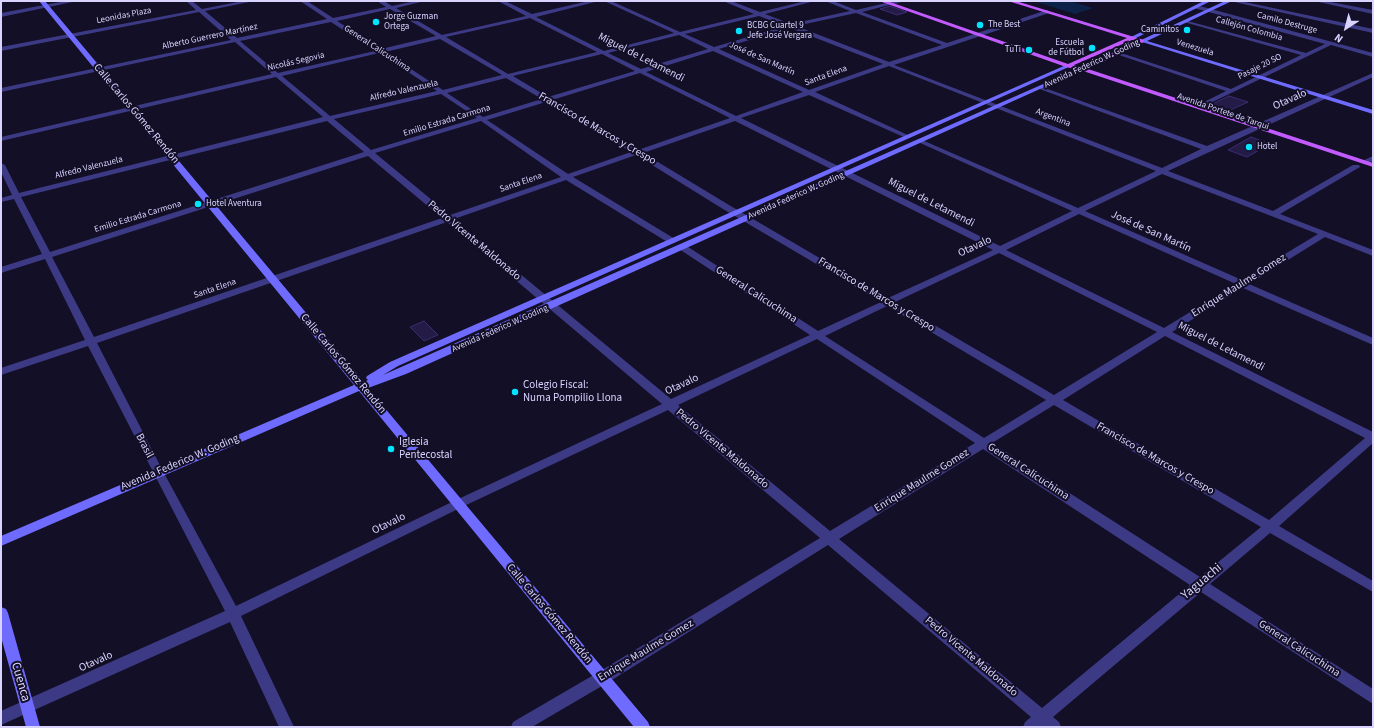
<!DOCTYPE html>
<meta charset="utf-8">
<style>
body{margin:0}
#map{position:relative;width:1374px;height:728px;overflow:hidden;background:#130f26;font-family:"Source Sans 3",sans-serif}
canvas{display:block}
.frame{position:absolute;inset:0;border:2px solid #d9d4ff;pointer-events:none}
.north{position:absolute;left:1326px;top:8px;width:40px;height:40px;-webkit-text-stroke:3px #130f26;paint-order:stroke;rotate:216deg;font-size:11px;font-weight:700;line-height:16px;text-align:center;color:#d9d4ff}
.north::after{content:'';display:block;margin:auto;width:14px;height:18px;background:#d9d4ff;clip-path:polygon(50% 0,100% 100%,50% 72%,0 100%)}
</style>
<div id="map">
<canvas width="1374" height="728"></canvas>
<div class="frame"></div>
<div class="north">N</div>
</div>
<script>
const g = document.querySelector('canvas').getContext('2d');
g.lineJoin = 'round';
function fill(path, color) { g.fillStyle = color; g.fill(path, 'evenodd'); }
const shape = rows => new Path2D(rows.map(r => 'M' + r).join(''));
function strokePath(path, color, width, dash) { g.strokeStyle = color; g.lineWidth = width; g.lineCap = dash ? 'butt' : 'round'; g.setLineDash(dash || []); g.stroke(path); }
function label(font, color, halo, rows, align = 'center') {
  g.font = font + ' "Source Sans 3",sans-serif'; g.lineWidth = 4; g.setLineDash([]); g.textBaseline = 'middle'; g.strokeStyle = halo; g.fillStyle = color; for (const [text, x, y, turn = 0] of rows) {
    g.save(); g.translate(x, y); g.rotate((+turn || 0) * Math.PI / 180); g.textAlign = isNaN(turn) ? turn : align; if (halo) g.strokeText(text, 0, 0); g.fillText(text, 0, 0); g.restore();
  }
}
fill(shape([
 [1033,1,1069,1,1093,8,1075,14]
]), '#0c2248');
const building = shape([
 [890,6,907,12,897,15,880,9,890,6],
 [1229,96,1248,102,1226,112,1208,106,1229,96],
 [1251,137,1270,144,1247,157,1228,150,1251,137],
 [424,321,438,335,424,341,410,327,424,321]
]);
fill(building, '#241b47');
strokePath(building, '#3b2d73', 1);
fill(shape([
 [66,1,77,1,1,17,1,13,66,1],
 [186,1,192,1,202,9,243,1,254,1,205,11,237,38,327,19,300,1,307,1,333,18,386,7,377,1,384,1,392,6,415,1,425,1,396,8,442,35,526,16,498,1,505,1,532,14,589,1,599,1,536,17,604,51,674,33,604,1,611,1,680,32,754,14,723,1,731,1,760,12,806,1,815,1,765,14,791,24,850,11,825,1,833,1,856,10,895,1,905,1,862,12,947,43,1047,10,1050,12,1049,13,894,65,1162,168,1201,149,1037,88,1042,87,1207,146,1373,73,1373,77,1168,171,1273,211,1353,165,1359,165,1360,167,1280,214,1373,250,1373,256,1325,237,1249,284,1373,338,1373,345,1243,288,1172,332,1373,432,1373,443,1279,526,1373,581,1373,592,1270,533,1210,584,1373,689,1373,704,1201,592,1053,717,1059,722,1061,727,1023,727,1025,722,1031,717,828,545,607,683,532,727,511,727,513,722,597,673,820,538,668,410,462,507,241,616,294,727,279,727,230,622,1,725,1,711,225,611,88,346,1,375,1,368,85,340,45,259,1,273,1,267,42,254,14,199,1,202,1,198,12,195,1,172,1,163,5,165,19,193,323,117,276,77,1,141,1,137,272,74,235,42,1,92,1,88,231,40,199,12,1,51,1,47,196,10,186,1],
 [390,9,436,36,381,49,337,21,390,9],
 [856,13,942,45,889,62,796,26,856,13],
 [759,16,785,26,714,47,685,34,759,16],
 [530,18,597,52,508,74,446,37,530,18],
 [331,22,375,51,278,73,240,41,331,22],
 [790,28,883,64,809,90,719,49,790,28],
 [679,35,708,49,641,69,608,53,679,35],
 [440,39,502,75,443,90,385,52,440,39],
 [713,51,803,92,736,116,646,72,713,51],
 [379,53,437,91,330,116,282,76,379,53],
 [602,54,635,71,548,97,513,76,602,54],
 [889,66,1156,171,1078,208,922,140,918,140,918,142,1072,211,1000,246,741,118,809,95,906,138,910,138,910,136,815,92,889,66],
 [640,73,730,118,638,150,552,100,640,73],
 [506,78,542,99,483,117,447,93,506,78],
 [441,94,477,118,371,150,334,119,441,94],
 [546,102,631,152,568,174,487,120,546,102],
 [327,121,364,152,50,252,21,197,327,121],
 [481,121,561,177,450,215,375,153,481,121],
 [735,121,993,250,888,298,729,205,643,153,735,121],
 [636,155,723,209,881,302,818,331,685,245,679,245,679,249,810,335,671,399,454,219,566,180,669,243,675,243,675,239,573,177,636,155],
 [368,156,442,218,94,337,52,257,368,156],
 [1162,174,1318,234,1242,280,1085,211,1162,174],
 [1079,214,1236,284,1164,328,1006,250,1079,214],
 [447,222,662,404,454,501,236,606,164,473,97,343,447,222],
 [999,253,1157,332,1054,395,895,302,999,253],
 [887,306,1046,400,984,438,825,336,887,306],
 [1165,336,1365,438,1269,520,1063,400,1165,336],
 [817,339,975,443,830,531,678,405,817,339],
 [1054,405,1261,527,1200,577,992,443,1054,405],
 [983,449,1190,585,1042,708,839,539,983,449],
 [1230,1,1240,1,1373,29,1373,33,1230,1],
 [1314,1,1325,1,1373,10,1373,14,1314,1],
 [1196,5,1373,53,1373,57,1331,45,1200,108,1196,108,1196,106,1226,91,1113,53,1118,52,1231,89,1301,55,1184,22,1184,20,1306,53,1325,44,1194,8,1194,6,1196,5],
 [1373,156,1373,161,1364,164,1360,162,1373,156]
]), '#3d3a85');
fill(shape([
 [39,1,45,1,364,382,368,380,366,378,367,376,390,362,1066,65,1071,66,398,366,383,375,1075,70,1080,71,406,374,368,388,648,722,650,727,634,727,359,391,1,546,1,536,354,385,39,1],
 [1204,1,1211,1,1134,39,1129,38,1204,1],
 [1225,1,1232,1,1147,41,1373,110,1373,114,1139,41,1225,1],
 [1,607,6,609,8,613,40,727,26,727,1,637,1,607]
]), '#6f6bff');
fill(shape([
 [879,1,887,1,1068,64,1127,38,1008,1,1016,1,1144,40,1144,42,1088,69,1373,163,1373,167,1083,71,1066,67,879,1],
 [1132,40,1137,41,1082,67,1074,65,1132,40]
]), '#c25bff');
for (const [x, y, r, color] of [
 [376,22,4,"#00e5ff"],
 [980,25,4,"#00e5ff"],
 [1187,30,4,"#00e5ff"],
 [739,31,4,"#00e5ff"],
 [1092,48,4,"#00e5ff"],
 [1029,50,4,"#00e5ff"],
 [1249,147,4,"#00e5ff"],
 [198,204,4,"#00e5ff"],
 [515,392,4,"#00e5ff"],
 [391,449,4,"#00e5ff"]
]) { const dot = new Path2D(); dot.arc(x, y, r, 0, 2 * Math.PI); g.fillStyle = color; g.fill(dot); strokePath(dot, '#130f26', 1.5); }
label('9px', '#d9d4ff', '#130f26', [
 ["Leonidas Plaza",124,16,-11],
 ["Camilo Destruge",1287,23,15],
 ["Callejón Colombia",1249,29,16],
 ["Alberto Guerrero Martínez",210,37,-12],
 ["Venezuela",1195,48,17],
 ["General Calicuchima",377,49,33],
 ["José de San Martín",762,59,24],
 ["Nicolás Segovia",296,62,-13],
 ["Avenida Federico W. Goding",1092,64,-25],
 ["Pasaje 20 SO",1260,67,-26],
 ["Santa Elena",826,76,-20],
 ["Alfredo Valenzuela",404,91,-13],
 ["Avenida Portete de Tarqui",1223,112,19],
 ["Argentina",1053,118,21],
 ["Emilio Estrada Carmona",447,121,-17],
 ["Alfredo Valenzuela",89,168,-14],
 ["Santa Elena",521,183,-19],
 ["Avenida Federico W. Goding",796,196,-24],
 ["Emilio Estrada Carmona",138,217,-17],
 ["Santa Elena",215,289,-19],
 ["Avenida Federico W. Goding",500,329,-24]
]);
label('9px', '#d9d4ff', '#130f26', [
 ["Jorge Guzman",384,17],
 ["Ortega",384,27],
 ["The Best",988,25],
 ["BCBG Cuartel 9",747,26],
 ["Jefe José Vergara",747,36],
 ["Caminitos",1179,30,"right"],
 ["Escuela",1084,43,"right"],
 ["de Fútbol",1084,53,"right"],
 ["TuTi",1021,50,"right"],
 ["Hotel",1257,147],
 ["Hotel Aventura",206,204]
], 'left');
label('11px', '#d9d4ff', '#130f26', [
 ["Miguel de Letamendi",641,58,27],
 ["Otavalo",1290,100,-24],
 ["Calle Carlos Gómez Rendón",136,114,50],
 ["Francisco de Marcos y Crespo",597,129,30],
 ["Miguel de Letamendi",931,203,27],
 ["José de San Martín",1151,232,24],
 ["Pedro Vicente Maldonado",474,241,40],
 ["Otavalo",975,247,-25],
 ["Enrique Maulme Gomez",1239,286,-32],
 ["General Calicuchima",756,295,33],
 ["Francisco de Marcos y Crespo",876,295,31],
 ["Miguel de Letamendi",1221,347,27],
 ["Calle Carlos Gómez Rendón",343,364,50],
 ["Otavalo",682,385,-25],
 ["Brasil",144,446,63],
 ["Pedro Vicente Maldonado",722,449,40],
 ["Francisco de Marcos y Crespo",1155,459,30],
 ["Avenida Federico W. Goding",180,463,-23],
 ["General Calicuchima",1028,472,33],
 ["Enrique Maulme Gomez",922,481,-32],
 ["Otavalo",389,524,-26],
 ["Calle Carlos Gómez Rendón",549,614,50],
 ["General Calicuchima",1299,649,33],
 ["Enrique Maulme Gomez",646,651,-31],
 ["Pedro Vicente Maldonado",971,657,40],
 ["Otavalo",96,662,-24]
]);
label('11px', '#d9d4ff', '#130f26', [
 ["Colegio Fiscal:",523,386],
 ["Numa Pompilio Llona",523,399],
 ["Iglesia",399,443],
 ["Pentecostal",399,456]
], 'left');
label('13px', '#d9d4ff', '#130f26', [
 ["Yaguachi",1202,582,-40],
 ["Cuenca",20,682,74]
]);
</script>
